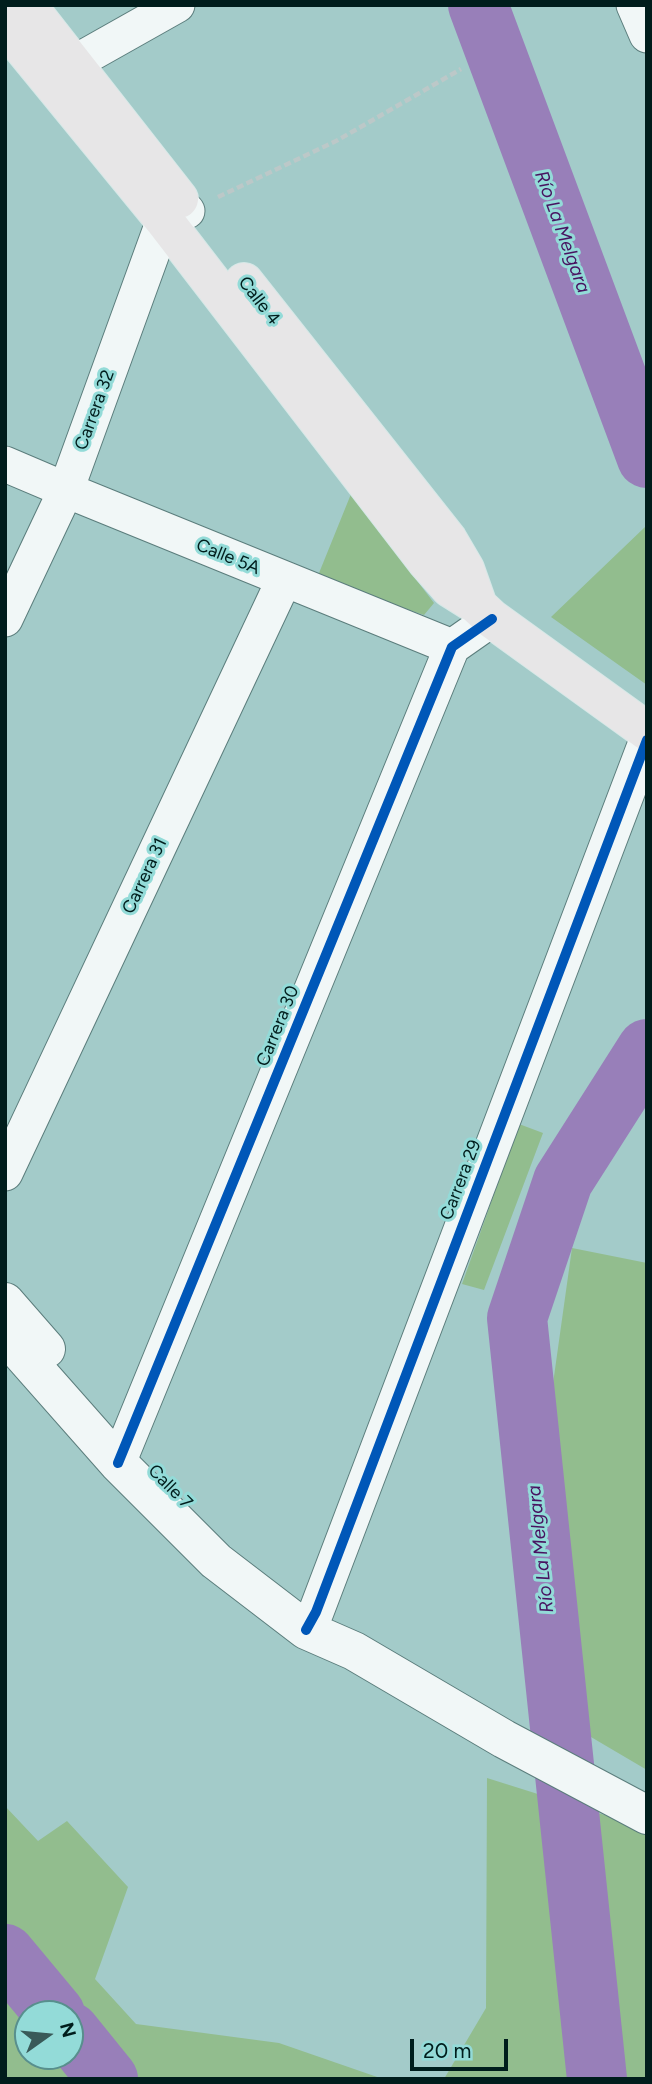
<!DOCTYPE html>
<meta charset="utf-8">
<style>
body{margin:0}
#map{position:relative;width:652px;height:2084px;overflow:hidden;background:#a3cbc9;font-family:Figtree,sans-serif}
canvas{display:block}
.frame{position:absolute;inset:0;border:7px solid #001d1c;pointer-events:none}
.north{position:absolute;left:14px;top:2000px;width:70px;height:70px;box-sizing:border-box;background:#93dbd8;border:2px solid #588f8d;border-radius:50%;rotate:75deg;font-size:19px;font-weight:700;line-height:28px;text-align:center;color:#001d1c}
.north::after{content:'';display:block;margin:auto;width:24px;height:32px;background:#395a59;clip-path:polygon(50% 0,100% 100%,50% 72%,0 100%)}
.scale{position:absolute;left:410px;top:2039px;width:98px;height:32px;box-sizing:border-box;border:4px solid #001d1c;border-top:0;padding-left:9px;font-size:21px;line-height:24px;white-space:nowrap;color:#001d1c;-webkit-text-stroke:5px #93dbd8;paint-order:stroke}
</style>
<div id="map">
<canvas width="652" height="2084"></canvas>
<div class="frame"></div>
<div class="north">N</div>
<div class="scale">20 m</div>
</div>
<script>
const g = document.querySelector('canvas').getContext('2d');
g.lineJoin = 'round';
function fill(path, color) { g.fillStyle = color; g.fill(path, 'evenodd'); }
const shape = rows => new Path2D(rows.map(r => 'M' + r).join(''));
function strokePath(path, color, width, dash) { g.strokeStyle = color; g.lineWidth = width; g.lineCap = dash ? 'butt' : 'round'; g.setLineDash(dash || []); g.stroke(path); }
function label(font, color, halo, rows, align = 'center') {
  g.font = font + ' Figtree,sans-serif'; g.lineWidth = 6; g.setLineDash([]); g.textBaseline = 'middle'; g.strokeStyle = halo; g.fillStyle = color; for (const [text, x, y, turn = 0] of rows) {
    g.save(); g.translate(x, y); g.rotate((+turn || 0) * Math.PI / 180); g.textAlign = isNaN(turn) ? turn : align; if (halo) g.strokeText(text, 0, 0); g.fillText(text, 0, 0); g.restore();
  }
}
fill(shape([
 [351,494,434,603,424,615,317,578],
 [645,527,647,533,647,685,551,617],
 [519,1124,543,1133,484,1290,462,1284],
 [572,1248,647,1263,647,1770,574,1727,550,1405],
 [487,1778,614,1818,647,1836,647,2079,444,2079,486,2008],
 [5,1806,38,1841,67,1821,128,1887,95,1979,136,2024,279,2043,383,2079,5,2079],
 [70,2014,70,2056,28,2056,28,2014]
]), '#92bd8e');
strokePath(shape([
 [478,5,647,458],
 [5,1954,55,2014],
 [70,2032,108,2079],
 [597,2079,517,1318,563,1181,647,1049]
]), '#987fb9', 60);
const minor = shape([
 [634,5,647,35],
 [74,63,177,5],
 [5,464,66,490,452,647],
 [5,619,66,490,164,220,187,211],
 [5,1173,284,580],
 [118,1463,452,647,492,619],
 [306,1630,316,1612,647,740]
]);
const tertiary = shape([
 [5,1302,46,1349],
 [5,1335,118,1463,216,1561,306,1630,354,1651,504,1739,647,1815]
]);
const primary = shape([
 [27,5,179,199],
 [5,26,164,220,427,562,450,588,477,605,492,619,647,731],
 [244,282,448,540,465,569,477,603]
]);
strokePath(minor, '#5b7d7c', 37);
strokePath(tertiary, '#5b7d7c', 40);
strokePath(primary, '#d6e8e7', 40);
strokePath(shape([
 [218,197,338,140,461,69]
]), '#bcc8c8', 4.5, [7, 3.5]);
strokePath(minor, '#f1f7f7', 35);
strokePath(tertiary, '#f1f7f7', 38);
strokePath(primary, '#e7e6e7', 38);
strokePath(shape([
 [118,1463,452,647,492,619],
 [306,1630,316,1612,647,740]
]), '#0057b8', 10);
label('18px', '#001d1c', '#93dbd8', [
 ["Calle 4",259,301,52],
 ["Carrera 32",95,410,-70],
 ["Calle 5A",228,557,22],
 ["Carrera 31",145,876,-65],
 ["Carrera 30",278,1026,-68],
 ["Carrera 29",461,1180,-69],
 ["Calle 7",170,1487,45]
]);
label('italic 19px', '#481360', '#93dbd8', [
 ["Río La Melgara",562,232,70],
 ["Río La Melgara",541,1549,-96]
]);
</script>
